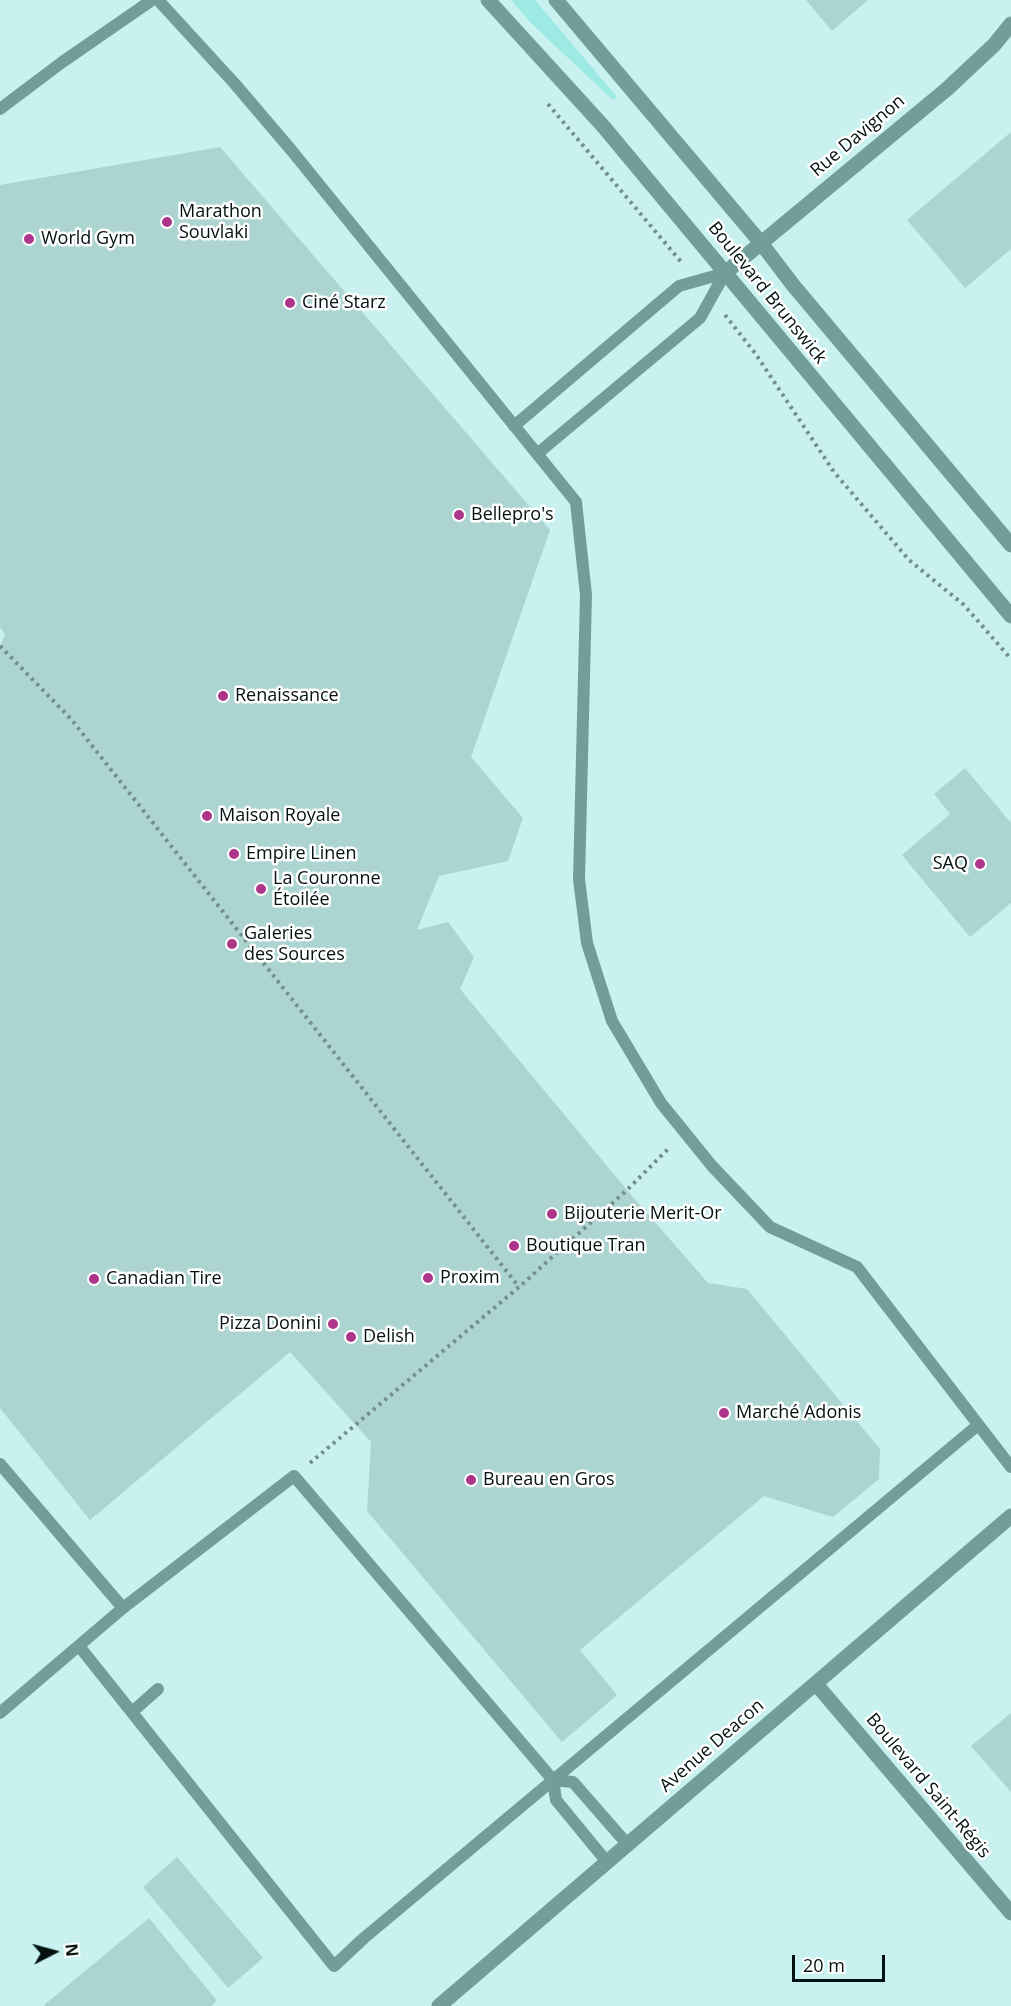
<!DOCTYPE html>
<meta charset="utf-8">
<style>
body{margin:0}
#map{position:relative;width:1011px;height:2006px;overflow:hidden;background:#c8f1ef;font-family:"Open Sans",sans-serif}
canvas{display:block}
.north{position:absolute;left:24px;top:1922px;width:60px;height:60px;-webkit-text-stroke:4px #fff;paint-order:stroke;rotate:84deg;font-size:16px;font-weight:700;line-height:24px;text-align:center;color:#031110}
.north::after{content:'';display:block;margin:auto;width:21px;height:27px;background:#031110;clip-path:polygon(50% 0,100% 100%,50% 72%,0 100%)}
.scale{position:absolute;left:792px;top:1955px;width:93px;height:27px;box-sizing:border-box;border:3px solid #031110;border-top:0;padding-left:8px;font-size:18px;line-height:21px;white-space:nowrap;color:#031110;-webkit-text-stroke:4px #fff;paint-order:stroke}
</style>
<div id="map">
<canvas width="1011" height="2006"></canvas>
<div class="north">N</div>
<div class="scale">20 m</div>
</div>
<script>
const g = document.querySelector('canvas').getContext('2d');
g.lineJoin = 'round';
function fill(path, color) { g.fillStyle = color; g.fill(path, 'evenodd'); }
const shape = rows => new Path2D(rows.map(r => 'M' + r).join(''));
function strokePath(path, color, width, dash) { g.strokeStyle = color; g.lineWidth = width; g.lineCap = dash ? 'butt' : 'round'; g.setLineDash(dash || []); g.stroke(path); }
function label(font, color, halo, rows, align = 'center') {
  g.font = font + ' "Open Sans",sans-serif'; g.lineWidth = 5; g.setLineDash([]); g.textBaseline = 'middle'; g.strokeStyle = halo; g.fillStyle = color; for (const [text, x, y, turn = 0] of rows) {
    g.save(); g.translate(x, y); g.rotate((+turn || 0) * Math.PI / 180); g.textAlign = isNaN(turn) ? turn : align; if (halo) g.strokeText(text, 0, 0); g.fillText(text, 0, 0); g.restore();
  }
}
fill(shape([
 [513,0,535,0,617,97,613,100,551,42,531,23,512,1]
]), '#9deae5');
fill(shape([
 [806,0,868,0,832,31],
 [1011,132,1011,249,965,288,907,220],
 [220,147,550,530,471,757,523,818,508,861,439,876,417,930,448,922,474,957,460,989,627,1190,708,1283,747,1289,880,1449,879,1479,833,1517,764,1496,580,1650,617,1695,562,1742,367,1511,371,1442,290,1352,90,1520,0,1408,0,646,5,634,0,627,0,185],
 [965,768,1011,823,1011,903,970,937,902,855,950,814,934,794],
 [1011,1713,1011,1792,971,1746],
 [177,1857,263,1958,228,1988,143,1887],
 [149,1918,217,2001,211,2006,45,2006,44,2005]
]), '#acd4d1');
strokePath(shape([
 [548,104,682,263],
 [725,315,755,353,834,472,909,560,964,605,1011,659],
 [0,646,71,719,519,1287],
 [310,1463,519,1287,627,1190,669,1148]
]), '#728f8e', 4, [3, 4.5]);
strokePath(shape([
 [158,0,235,84,292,151,576,502,586,595,579,879,587,943,612,1021,661,1103,712,1166,770,1227,857,1267,1011,1467],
 [0,109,61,63,152,0],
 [514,426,679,286,725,273],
 [537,454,700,318,725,273],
 [0,1464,123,1608],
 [79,1646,334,1966,364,1938,978,1425],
 [132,1712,158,1689],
 [0,1713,123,1608,294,1476,553,1780,556,1800,607,1862],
 [553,1780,573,1782,628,1845]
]), '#719e9b', 12);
strokePath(shape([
 [725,273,947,89,994,45,1011,24],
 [816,1684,1011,1913],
 [439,2006,1011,1516]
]), '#719e9b', 15);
strokePath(shape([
 [488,0,603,126,1011,616],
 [556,0,761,243,793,285,1011,545]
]), '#719e9b', 15);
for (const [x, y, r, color] of [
 [167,222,6,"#ad368b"],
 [29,239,6,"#ad368b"],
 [290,303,6,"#ad368b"],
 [459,515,6,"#ad368b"],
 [223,696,6,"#ad368b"],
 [207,816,6,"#ad368b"],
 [234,854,6,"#ad368b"],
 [980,864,6,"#ad368b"],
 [261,889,6,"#ad368b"],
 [232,944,6,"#ad368b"],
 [552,1214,6,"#ad368b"],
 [514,1246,6,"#ad368b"],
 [428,1278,6,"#ad368b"],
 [94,1279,6,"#ad368b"],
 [333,1324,6,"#ad368b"],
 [351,1337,6,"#ad368b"],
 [724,1413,6,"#ad368b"],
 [471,1480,6,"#ad368b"]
]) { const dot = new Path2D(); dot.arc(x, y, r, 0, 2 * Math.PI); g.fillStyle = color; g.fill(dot); strokePath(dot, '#fff', 2); }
label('18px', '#031110', '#fff', [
 ["Rue Davignon",858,136,-40],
 ["Boulevard Brunswick",767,293,51],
 ["Avenue Deacon",712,1746,-41],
 ["Boulevard Saint-Régis",928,1786,50]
]);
label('18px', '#031110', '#fff', [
 ["Marathon",179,212],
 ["Souvlaki",179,233],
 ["World Gym",41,239],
 ["Ciné Starz",302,303],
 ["Bellepro's",471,515],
 ["Renaissance",235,696],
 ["Maison Royale",219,816],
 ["Empire Linen",246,854],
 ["SAQ",968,864,"right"],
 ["La Couronne",273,879],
 ["Étoilée",273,900],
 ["Galeries",244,934],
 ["des Sources",244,955],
 ["Bijouterie Merit-Or",564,1214],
 ["Boutique Tran",526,1246],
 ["Proxim",440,1278],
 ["Canadian Tire",106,1279],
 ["Pizza Donini",321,1324,"right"],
 ["Delish",363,1337],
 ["Marché Adonis",736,1413],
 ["Bureau en Gros",483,1480]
], 'left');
</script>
